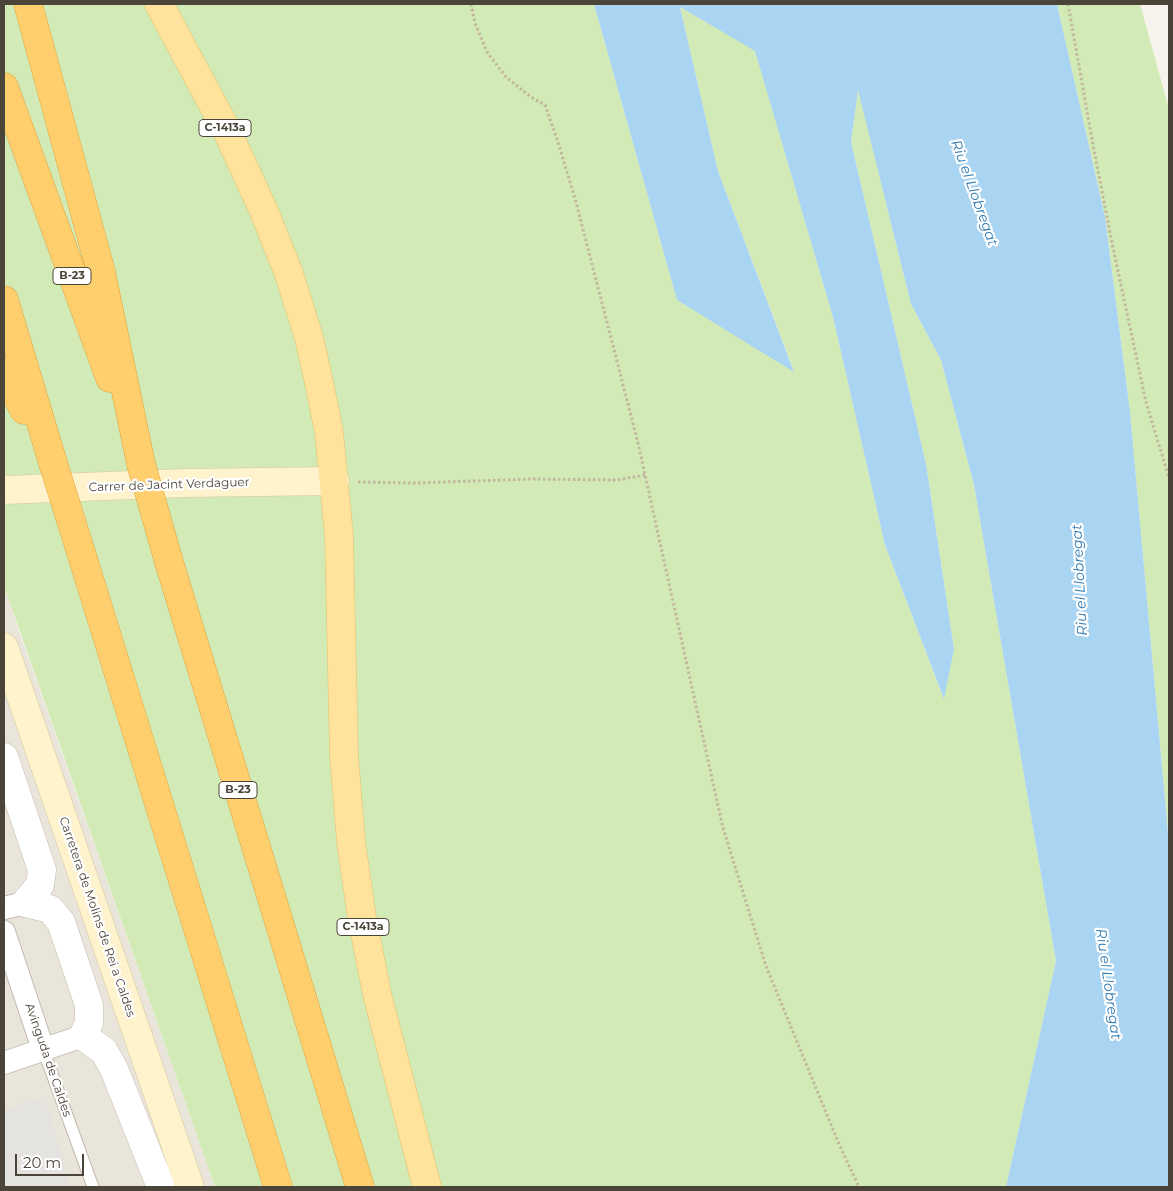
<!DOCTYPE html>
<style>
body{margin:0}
#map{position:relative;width:1173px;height:1191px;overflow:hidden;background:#f6f3ec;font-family:Montserrat,sans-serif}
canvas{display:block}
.frame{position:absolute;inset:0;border:5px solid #4b4439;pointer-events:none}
.scale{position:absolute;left:15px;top:1154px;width:69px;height:22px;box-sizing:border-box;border:2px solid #4b4439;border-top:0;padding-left:6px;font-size:15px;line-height:18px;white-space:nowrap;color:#4b4439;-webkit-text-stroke:4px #fff;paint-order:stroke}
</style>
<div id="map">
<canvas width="1173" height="1191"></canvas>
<div class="frame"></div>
<div class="scale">20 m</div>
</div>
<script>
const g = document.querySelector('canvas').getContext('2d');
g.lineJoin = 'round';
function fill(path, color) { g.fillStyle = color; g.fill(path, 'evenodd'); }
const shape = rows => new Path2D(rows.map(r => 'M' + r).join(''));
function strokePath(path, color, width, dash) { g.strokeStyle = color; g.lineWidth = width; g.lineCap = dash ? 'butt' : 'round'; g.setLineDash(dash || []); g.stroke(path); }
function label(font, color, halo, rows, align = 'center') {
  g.font = font + ' Montserrat,sans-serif'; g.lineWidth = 4.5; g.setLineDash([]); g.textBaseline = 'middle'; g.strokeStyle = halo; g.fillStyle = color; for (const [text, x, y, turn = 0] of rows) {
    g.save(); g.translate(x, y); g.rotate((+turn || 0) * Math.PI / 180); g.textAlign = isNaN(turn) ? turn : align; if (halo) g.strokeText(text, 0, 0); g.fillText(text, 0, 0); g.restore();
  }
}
fill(shape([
 [4,586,20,634,215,1187,4,1187]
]), '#eae5da');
fill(shape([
 [4,4,594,4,677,300,794,371,718,171,680,7,755,50,833,317,885,545,943,697,954,649,926,464,851,142,858,88,911,304,941,360,974,485,1056,961,1006,1187,215,1187,4,586],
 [1057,4,1140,4,1169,109,1169,844,1130,412,1105,217]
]), '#d2eab5');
fill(shape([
 [45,1096,70,1187,4,1187,4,1110]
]), '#e5e3e0');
fill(shape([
 [594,4,1057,4,1105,217,1130,412,1169,844,1169,1187,1006,1187,1056,961,974,485,941,360,911,304,858,90,851,142,926,464,954,649,944,699,885,545,833,317,755,51,680,7,718,171,794,372,677,300]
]), '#a9d4f2');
const service = shape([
 [43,1049,93,1187]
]);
const minor = shape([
 [4,908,25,903],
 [4,932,43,1049],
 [4,1063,83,1036]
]);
const tertiary = shape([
 [4,757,42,870,40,885,25,903],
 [25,903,50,909,61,922,89,1005,89,1023,83,1036,104,1051,114,1069,161,1187]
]);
const secondary = shape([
 [4,490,185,483,335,481],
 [4,647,190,1187]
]);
const primary = shape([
 [159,4,227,131,263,209,289,274,309,338,320,387,329,432,339,536,344,756,351,842,362,918,377,994,427,1187]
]);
const motorway = shape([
 [28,4,101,272,141,464],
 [4,87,110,378],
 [4,300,53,463],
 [4,371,24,410],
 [84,562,278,1187],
 [169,562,360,1187]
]);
strokePath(service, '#c2bbae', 13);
strokePath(minor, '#c2bbae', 24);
strokePath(tertiary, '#c2bbae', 29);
strokePath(secondary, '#d6c79b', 29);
strokePath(primary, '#e6c16a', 29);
strokePath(motorway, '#e0a43c', 29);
strokePath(shape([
 [471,4,475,23,487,52,506,77,531,97,545,105,557,139,576,202,638,443,723,828,766,966,839,1144,859,1187],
 [1068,4,1093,145,1112,243,1146,402,1169,478],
 [358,482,415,483,532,479,617,480,645,475]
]), '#c4b79f', 3, [2.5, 2.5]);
strokePath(service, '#fff', 11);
strokePath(minor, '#fff', 22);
strokePath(tertiary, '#fff', 28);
strokePath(secondary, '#fff3cd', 28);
strokePath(primary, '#ffe39c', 28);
strokePath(motorway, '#ffcf6e', 28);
const motorwayBridge = shape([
 [53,463,84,562],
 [141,464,169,562]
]);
strokePath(motorwayBridge, '#e0a43c', 29, []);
strokePath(motorwayBridge, '#ffcf6e', 28);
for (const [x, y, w] of [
 [225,128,52],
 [72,276,38],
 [238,790,38],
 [363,927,52]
]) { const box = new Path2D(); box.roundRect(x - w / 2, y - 8.5, w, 17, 4); g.fillStyle = '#fff'; g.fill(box); strokePath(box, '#4b4439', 1); }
label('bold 11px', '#4b4439', null, [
 ["C-1413a",225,128],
 ["B-23",72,276],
 ["B-23",238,790],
 ["C-1413a",363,927]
]);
label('12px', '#4b4439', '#fff', [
 ["Carrer de Jacint Verdaguer",169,485,-2],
 ["Carretera de Molins de Rei a Caldes",97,917,71],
 ["Avinguda de Caldes",48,1060,71]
]);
label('italic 14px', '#2e7ab2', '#fff', [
 ["Riu el Llobregat",974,193,70],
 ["Riu el Llobregat",1080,580,-93],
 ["Riu el Llobregat",1108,984,82]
]);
</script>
